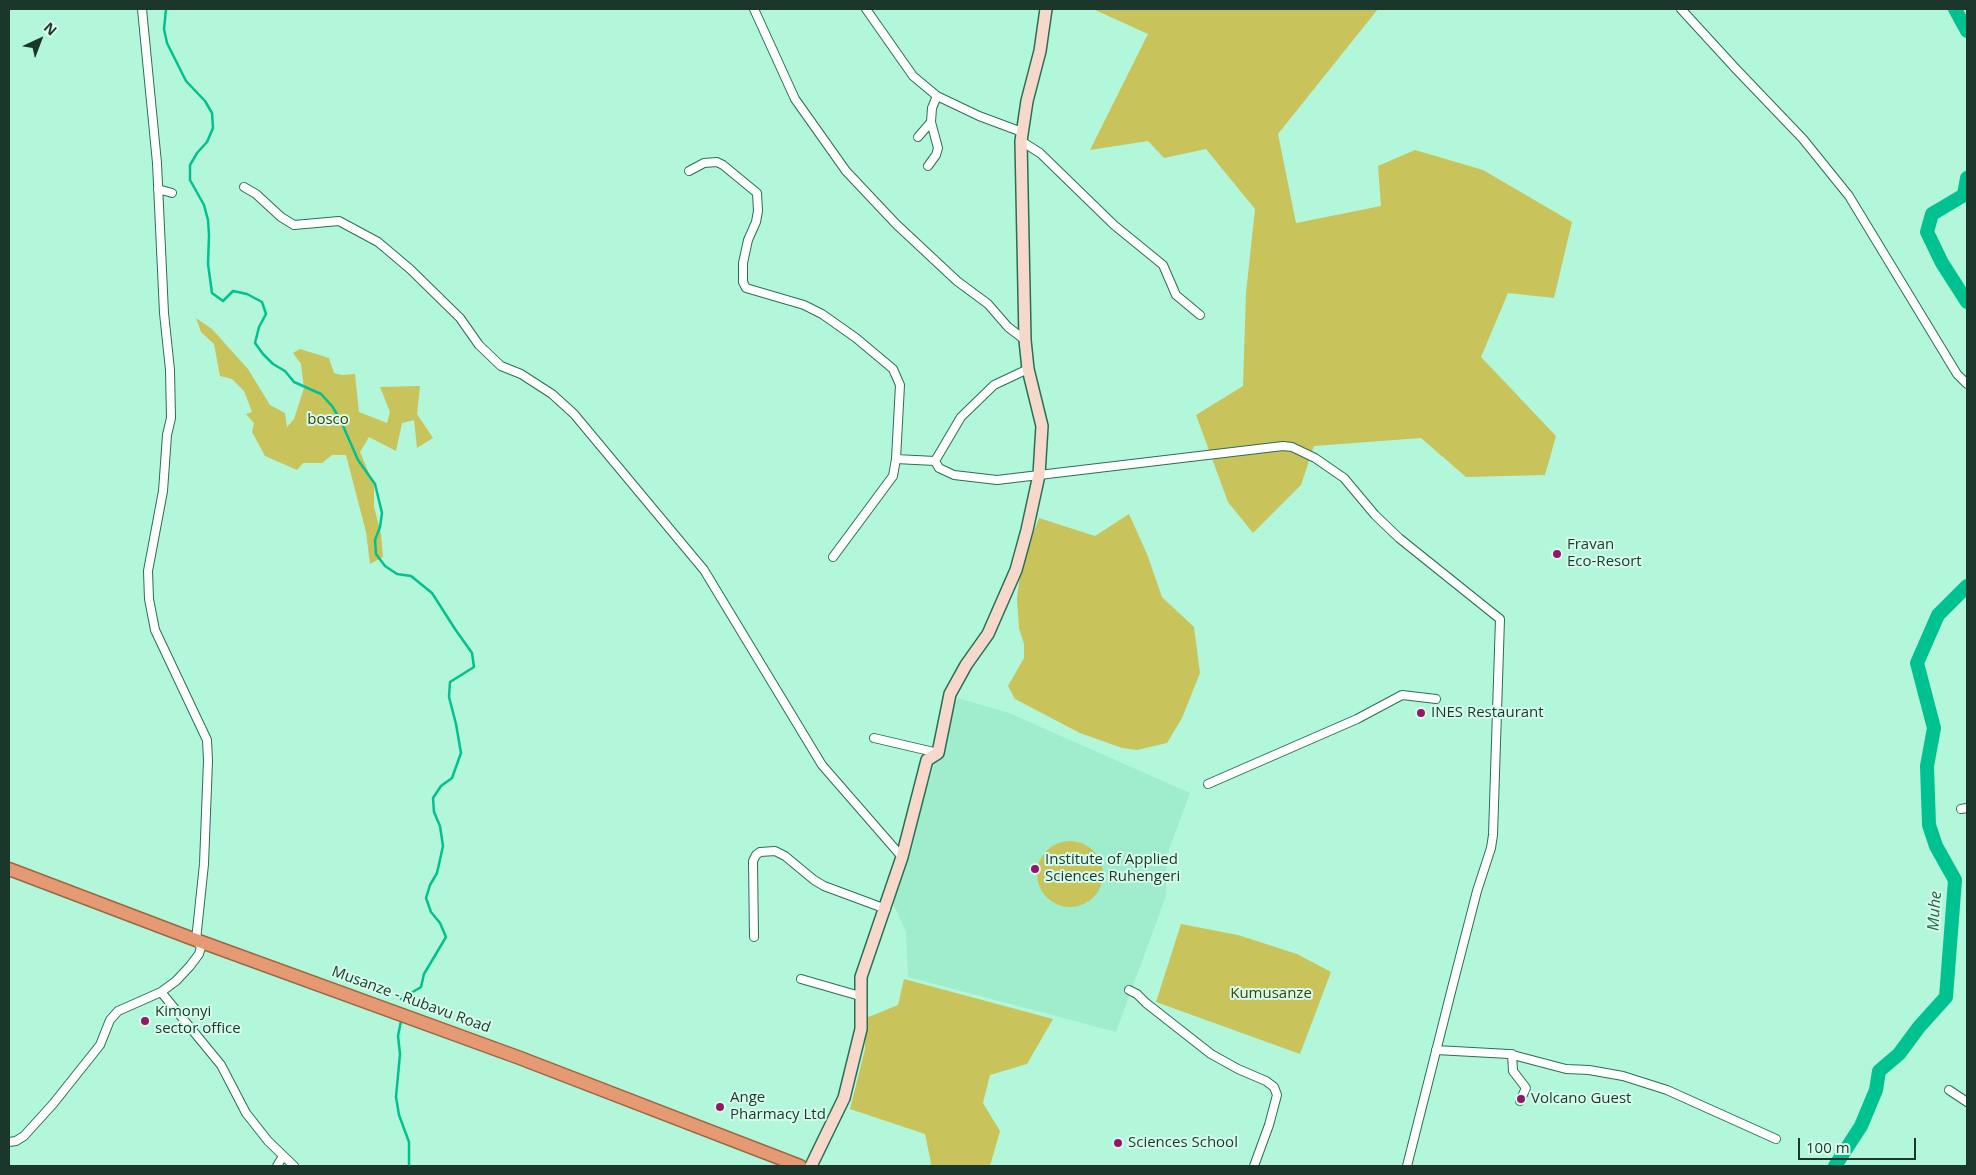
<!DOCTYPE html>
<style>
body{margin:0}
#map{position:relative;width:1976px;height:1175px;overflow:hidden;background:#b3f7da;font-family:"Open Sans",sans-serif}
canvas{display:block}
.frame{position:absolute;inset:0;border:10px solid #1b372c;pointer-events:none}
.north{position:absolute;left:15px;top:15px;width:50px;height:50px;-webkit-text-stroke:4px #d6fdec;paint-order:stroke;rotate:43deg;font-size:14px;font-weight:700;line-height:20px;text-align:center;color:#1b372c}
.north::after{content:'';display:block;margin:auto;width:18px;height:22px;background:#1b372c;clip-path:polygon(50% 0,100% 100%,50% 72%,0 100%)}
.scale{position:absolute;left:1798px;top:1138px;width:118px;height:22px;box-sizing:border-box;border:2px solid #1b372c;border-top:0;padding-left:6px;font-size:15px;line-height:18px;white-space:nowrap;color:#1b372c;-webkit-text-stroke:4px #d6fdec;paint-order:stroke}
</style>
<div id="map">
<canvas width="1976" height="1175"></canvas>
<div class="frame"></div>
<div class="north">N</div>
<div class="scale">100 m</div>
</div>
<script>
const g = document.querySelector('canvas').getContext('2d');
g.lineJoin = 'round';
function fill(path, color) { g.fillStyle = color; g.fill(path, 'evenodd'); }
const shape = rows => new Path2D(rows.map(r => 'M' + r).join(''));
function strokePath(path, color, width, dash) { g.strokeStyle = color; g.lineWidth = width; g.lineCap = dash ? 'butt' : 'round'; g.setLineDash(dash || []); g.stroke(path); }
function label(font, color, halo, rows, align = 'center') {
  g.font = font + ' "Open Sans",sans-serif'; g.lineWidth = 4; g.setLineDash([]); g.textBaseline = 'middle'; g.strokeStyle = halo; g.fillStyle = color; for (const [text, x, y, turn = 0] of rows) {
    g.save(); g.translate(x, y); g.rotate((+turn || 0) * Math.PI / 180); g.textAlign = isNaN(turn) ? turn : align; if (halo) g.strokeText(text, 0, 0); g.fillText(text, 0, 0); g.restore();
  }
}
fill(shape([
 [958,698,1009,713,1190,793,1167,855,1166,896,1116,1032,908,977,906,932,892,901,912,850,921,810,948,718]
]), '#a0edce');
fill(shape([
 [1093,9,1378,9,1278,134,1296,223,1381,206,1378,166,1415,150,1483,170,1572,222,1554,298,1508,293,1481,357,1556,436,1545,475,1466,477,1421,438,1314,446,1301,485,1253,533,1228,502,1196,415,1243,386,1246,293,1255,209,1206,149,1164,158,1148,141,1090,150,1148,34],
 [196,318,212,329,248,369,270,405,285,413,287,427,294,419,304,388,301,364,293,353,300,349,329,358,334,373,342,375,355,374,359,412,387,423,390,412,380,387,420,386,417,414,433,438,417,448,414,420,402,423,396,451,369,437,360,452,374,485,374,507,381,534,383,557,370,564,366,532,346,455,332,455,322,463,303,463,297,470,265,456,252,432,254,423,246,414,252,412,244,391,232,379,220,376,214,344,201,332],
 [1129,514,1147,554,1162,597,1194,627,1200,673,1182,718,1167,743,1137,750,1122,748,1080,733,1015,699,1008,686,1024,658,1024,644,1019,628,1017,599,1021,566,1039,518,1095,536],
 '1037 874a33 33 0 1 1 66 0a33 33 0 1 1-66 0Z',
 [1181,924,1238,935,1297,954,1331,972,1300,1054,1156,1002],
 [904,979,1053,1019,1027,1064,990,1075,983,1103,1000,1131,990,1166,930,1166,931,1163,925,1134,850,1109,865,1049,866,1018,898,1005]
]), '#c8c35b');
strokePath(shape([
 [166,9,164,29,167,43,186,81,205,101,212,113,213,128,207,142,197,153,190,165,190,180,204,205,208,220,209,235,208,264,212,293,223,301,233,291,247,294,262,302,266,314,259,327,255,343,263,354,273,364,285,371,294,382,321,394,332,406,340,419,358,460,375,484,382,513,380,527,375,540,376,554,385,566,397,574,411,576,432,593,455,629,472,653,474,667,450,682,449,697,456,724,461,753,452,778,441,786,433,798,434,812,440,826,443,846,437,873,430,885,426,898,431,912,440,923,446,937,424,974,421,987,401,999],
 [401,1021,398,1036,400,1054,396,1097,399,1115,409,1142,409,1166]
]), '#00c190', 2.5);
strokePath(shape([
 [1955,9,1967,31],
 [1967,178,1964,195,1932,214,1927,232,1942,263,1967,302],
 [1835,1166,1861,1126,1876,1090,1879,1071,1899,1054,1919,1027,1946,997,1955,880,1936,846,1929,825,1927,766,1934,728,1917,663,1938,615,1967,586]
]), '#00c190', 14);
const minor = shape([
 [754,9,795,99,846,171,896,224,957,281,988,304,1008,327,1025,340],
 [866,9,913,76,937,96,979,116,1022,132],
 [1681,9,1736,69,1803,139,1849,196,1957,374,1967,384],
 [918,137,931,122,932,108,937,96],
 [1021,141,1040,153,1114,225,1163,265,1176,295,1200,315],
 [928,166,936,155,938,148,931,122],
 [689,171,704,163,717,162,723,165,757,193,758,211,756,222,748,240,743,263,743,282,746,288,804,305,822,314,856,338,893,369,900,385,896,459],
 [244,187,256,194,281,217,294,225,339,221,378,242,410,269,460,318,479,345,501,366,521,374,552,394,574,414,704,570,822,765,902,857],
 [158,189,172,193],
 [935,461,939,468,954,475,997,480,1283,446,1292,447,1315,458,1344,478,1375,515,1399,538,1500,619,1493,835,1491,848,1477,891,1452,988,1407,1166],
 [833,557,893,476,896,459,935,461,961,417,994,385,1028,369],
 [874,738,938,753],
 [1208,784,1357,719,1402,695,1436,699],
 [1961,809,1967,808],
 [754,937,753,861,756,855,760,852,775,851,785,856,814,880,824,886,886,909],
 [801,979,860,996],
 [1129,990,1137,994,1146,1003,1211,1054,1238,1069,1266,1081,1274,1087,1277,1095,1269,1125,1254,1166],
 [161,992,221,1065,246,1113,268,1141,294,1166],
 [1436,1050,1509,1054,1566,1069,1589,1070,1623,1076,1667,1090,1776,1139],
 [1512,1054,1513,1071,1526,1088,1520,1101],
 [1949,1090,1967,1102],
 [9,1142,16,1141,24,1136,53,1104,100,1045,110,1020,118,1011,161,992,176,981,190,966,199,954,201,947,196,940,204,864,208,761,207,740,155,630,149,599,148,571,163,491,167,435,171,418,170,370,164,313,157,163,142,9],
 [277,1166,283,1156]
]);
const secondary = shape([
 [811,1166,844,1098,861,1029,861,977,902,857,927,760,938,753,950,694,966,665,988,634,1016,570,1027,530,1039,475,1042,426,1028,369,1025,340,1021,141,1027,101,1040,51,1046,9]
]);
const trunk = shape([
 [9,869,196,940,520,1058,800,1166]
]);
strokePath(minor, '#2b6e56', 10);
strokePath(secondary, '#2b6e56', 14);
strokePath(trunk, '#9b6744', 15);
strokePath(minor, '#fff', 8);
strokePath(secondary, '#f6d9cb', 11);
strokePath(trunk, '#e69a74', 12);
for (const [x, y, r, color] of [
 [1557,554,5,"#97146b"],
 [1421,713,5,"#97146b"],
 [1035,869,5,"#97146b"],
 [145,1021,5,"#97146b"],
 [1521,1099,5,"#97146b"],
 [720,1107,5,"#97146b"],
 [1118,1143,5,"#97146b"]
]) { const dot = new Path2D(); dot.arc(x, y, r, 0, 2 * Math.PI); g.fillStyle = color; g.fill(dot); strokePath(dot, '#d6fdec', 2); }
label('15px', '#434009', '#d6fdec', [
 ["bosco",328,420],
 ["Kumusanze",1271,994]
]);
label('15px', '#1b372c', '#d6fdec', [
 ["Fravan",1567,545],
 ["Eco-Resort",1567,562],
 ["INES Restaurant",1431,713],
 ["Institute of Applied",1045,860],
 ["Sciences Ruhengeri",1045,877],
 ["Kimonyi",155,1012],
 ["sector office",155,1029],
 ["Ange",730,1098],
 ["Pharmacy Ltd",730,1115],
 ["Volcano Guest",1531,1099],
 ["Sciences School",1128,1143]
], 'left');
label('15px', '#1b372c', '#d6fdec', [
 ["Musanze - Rubavu Road",411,1000,20]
]);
label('italic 16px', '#25614b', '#d6fdec', [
 ["Muhe",1935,911,-86]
]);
</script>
